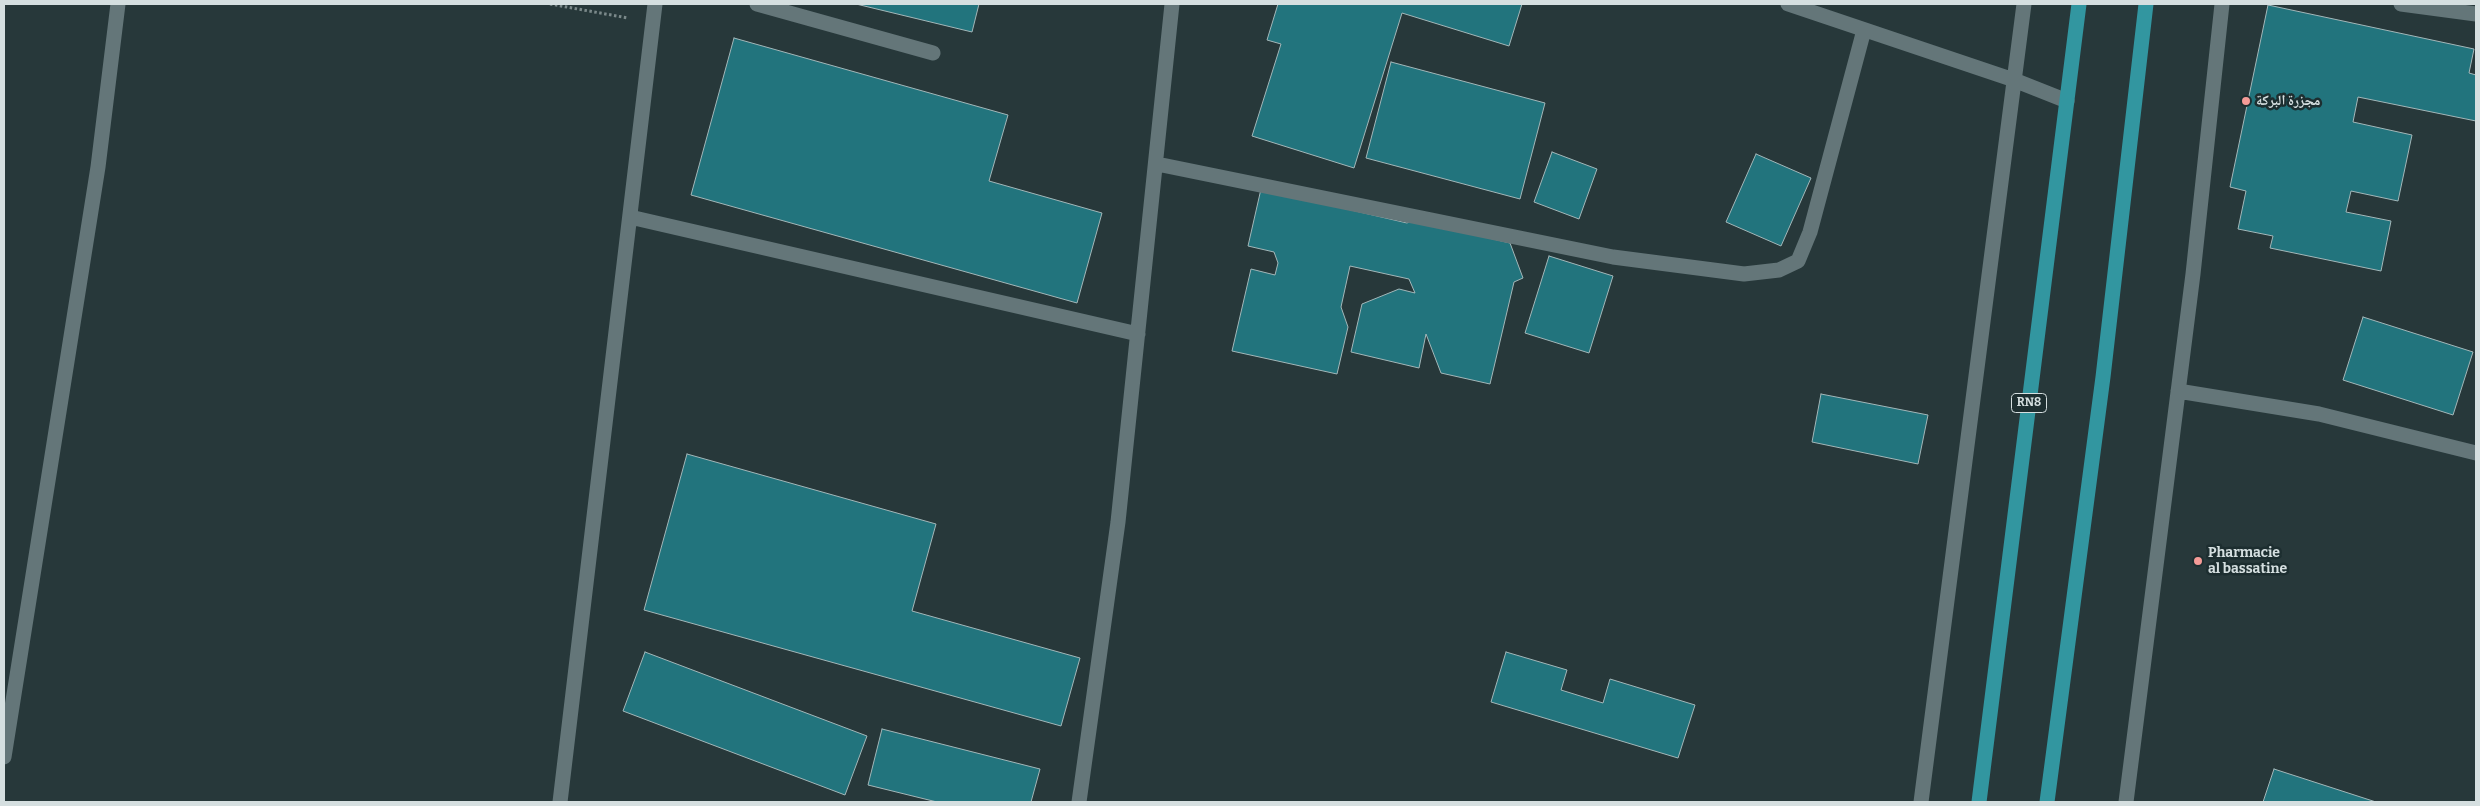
<!DOCTYPE html>
<meta charset="utf-8">
<style>
body{margin:0}
#map{position:relative;width:2480px;height:806px;overflow:hidden;background:#27383a;font-family:Bitter,serif}
canvas{display:block}
.frame{position:absolute;inset:0;border:5px solid #d5dfe0;pointer-events:none}
</style>
<div id="map">
<canvas width="2480" height="806"></canvas>
<div class="frame"></div>
</div>
<script>
const g = document.querySelector('canvas').getContext('2d');
g.lineJoin = 'round';
function fill(path, color) { g.fillStyle = color; g.fill(path, 'evenodd'); }
const shape = rows => new Path2D(rows.map(r => 'M' + r).join(''));
function strokePath(path, color, width, dash) { g.strokeStyle = color; g.lineWidth = width; g.lineCap = dash ? 'butt' : 'round'; g.setLineDash(dash || []); g.stroke(path); }
function label(font, color, halo, rows, align = 'center') {
  g.font = font + ' Bitter,"Noto Naskh Arabic",serif'; g.lineWidth = 5; g.setLineDash([]); g.textBaseline = 'middle'; g.strokeStyle = halo; g.fillStyle = color; for (const [text, x, y, turn = 0] of rows) {
    g.save(); g.translate(x, y); g.rotate((+turn || 0) * Math.PI / 180); g.textAlign = isNaN(turn) ? turn : align; if (halo) g.strokeText(text, 0, 0); g.fillText(text, 0, 0); g.restore();
  }
}
const building = shape([
 [856,4,979,4,972,32,856,4],
 [1278,4,1522,4,1509,46,1402,13,1354,168,1252,136,1281,44,1267,40,1278,4],
 [2268,5,2474,49,2469,73,2476,75,2476,121,2358,97,2353,122,2412,135,2398,201,2351,191,2346,212,2391,221,2381,271,2270,248,2273,236,2238,229,2246,191,2230,187,2268,5],
 [734,38,1008,115,989,181,1102,213,1077,303,691,195,734,38],
 [1391,62,1545,103,1520,199,1366,158,1391,62],
 [1552,152,1597,169,1579,219,1534,202,1552,152],
 [1756,154,1811,178,1781,246,1726,222,1756,154],
 [1261,189,1407,223,1413,220,1510,243,1523,278,1514,282,1490,384,1441,373,1426,334,1419,368,1351,352,1362,304,1399,289,1415,293,1409,279,1350,266,1341,307,1348,327,1337,374,1232,351,1251,269,1275,275,1278,263,1274,252,1248,246,1261,189],
 [1549,256,1613,276,1589,353,1525,333,1549,256],
 [2363,317,2473,352,2453,415,2343,380,2363,317],
 [1821,394,1928,415,1918,464,1812,442,1821,394],
 [687,454,936,524,912,611,1080,658,1061,726,644,610,687,454],
 [645,652,867,736,845,795,623,711,645,652],
 [1506,652,1567,670,1561,690,1603,703,1610,679,1695,705,1678,758,1491,702,1506,652],
 [882,729,1040,769,1031,802,937,802,868,785,882,729],
 [2274,769,2376,802,2263,802,2274,769]
]);
fill(building, '#22747d');
strokePath(building, '#a3b7b9', 1);
strokePath(shape([
 [550,4,628,18]
]), '#7b898a', 3, [2.5, 2.5]);
strokePath(shape([
 [757,4,933,53],
 [1788,4,2014,80,2067,101],
 [2401,4,2476,14],
 [1157,164,1613,257,1744,274,1779,270,1798,261,1810,232,1864,30],
 [630,217,1138,334],
 [2178,391,2319,414,2476,453],
 [4,757,98,167,118,4],
 [560,802,655,4],
 [1079,802,1118,522,1172,4],
 [1921,802,2024,4],
 [2126,802,2193,274,2222,4]
]), '#647679', 15);
strokePath(shape([
 [1979,802,2079,4],
 [2047,802,2103,377,2146,4]
]), '#3296a0', 15);
for (const [x, y, r, color] of [
 [2246,101,5,"#f59b97"],
 [2198,561,5,"#f59b97"]
]) { const dot = new Path2D(); dot.arc(x, y, r, 0, 2 * Math.PI); g.fillStyle = color; g.fill(dot); strokePath(dot, '#1d2e30', 2); }
for (const [x, y, w] of [
 [2029,403,35]
]) { const box = new Path2D(); box.roundRect(x - w / 2, y - 9.5, w, 19, 4); g.fillStyle = '#1d2e30'; g.fill(box); strokePath(box, '#d5dfe0', 1); }
label('bold 12px', '#d5dfe0', null, [
 ["RN8",2029,403]
]);
label('bold 14px', '#d5dfe0', '#1d2e30', [
 ["مجزرة البركة",2256,101],
 ["Pharmacie",2208,553],
 ["al bassatine",2208,569]
], 'left');
</script>
